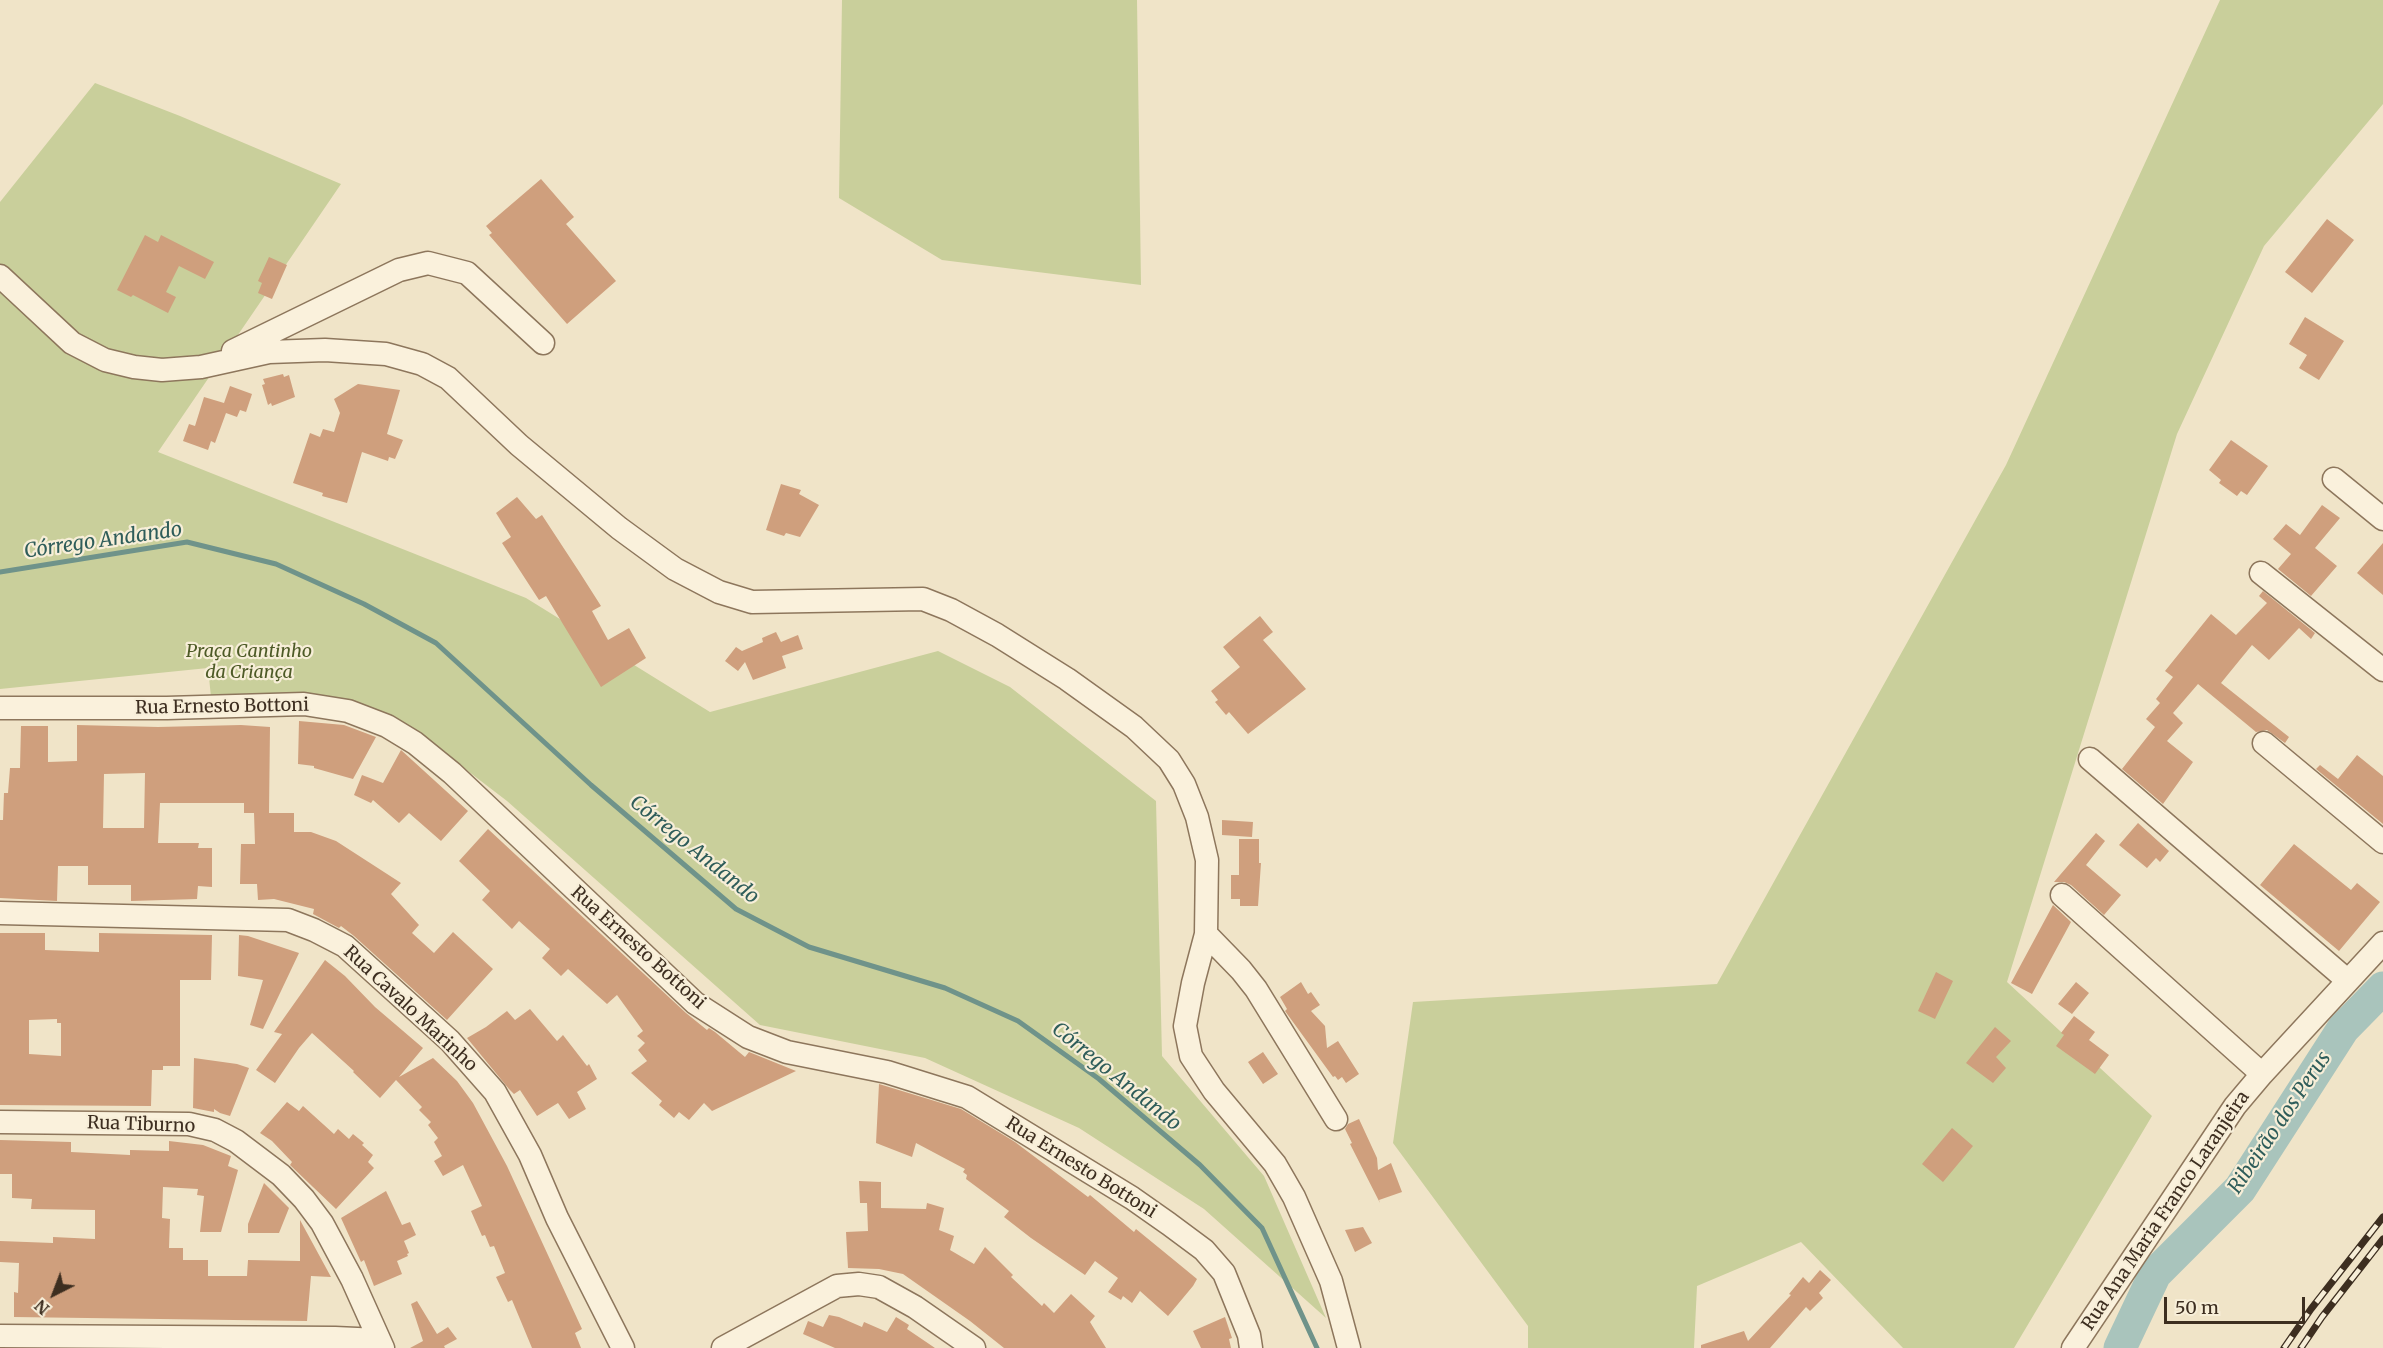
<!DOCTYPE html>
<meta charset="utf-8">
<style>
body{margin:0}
#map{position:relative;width:2383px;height:1348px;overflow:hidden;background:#f0e4c8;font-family:Merriweather,serif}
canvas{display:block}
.north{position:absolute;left:24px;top:1264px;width:60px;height:60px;-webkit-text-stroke:4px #f7eed8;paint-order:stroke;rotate:222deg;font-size:16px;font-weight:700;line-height:24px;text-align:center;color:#3d2e20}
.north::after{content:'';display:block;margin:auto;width:21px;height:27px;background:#3d2e20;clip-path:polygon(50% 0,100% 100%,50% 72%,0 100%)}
.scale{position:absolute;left:2164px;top:1297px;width:141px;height:27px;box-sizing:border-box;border:3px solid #3d2e20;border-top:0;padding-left:8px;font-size:18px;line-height:21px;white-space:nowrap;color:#3d2e20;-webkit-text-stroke:4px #f7eed8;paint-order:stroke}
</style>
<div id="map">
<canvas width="2383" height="1348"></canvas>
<div class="north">N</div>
<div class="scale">50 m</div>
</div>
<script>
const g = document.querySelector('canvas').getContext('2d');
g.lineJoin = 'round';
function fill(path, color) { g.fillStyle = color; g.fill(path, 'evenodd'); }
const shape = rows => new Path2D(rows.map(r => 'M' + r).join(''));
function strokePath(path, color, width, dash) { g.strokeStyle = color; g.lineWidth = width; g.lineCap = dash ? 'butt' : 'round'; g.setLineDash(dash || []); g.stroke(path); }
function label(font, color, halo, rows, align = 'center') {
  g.font = font + ' Merriweather,serif'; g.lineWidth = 4.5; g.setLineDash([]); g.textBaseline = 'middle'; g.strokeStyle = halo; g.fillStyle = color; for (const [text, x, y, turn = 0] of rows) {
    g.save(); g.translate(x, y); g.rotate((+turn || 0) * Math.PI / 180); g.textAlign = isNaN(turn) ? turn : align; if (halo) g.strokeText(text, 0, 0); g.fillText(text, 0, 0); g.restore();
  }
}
fill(shape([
 [842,0,1137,0,1141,285,942,260,839,198],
 [2220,0,2383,0,2383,104,2264,246,2177,434,2007,982,2152,1116,2014,1348,1903,1348,1801,1242,1697,1286,1694,1348,1528,1348,1528,1326,1393,1143,1413,1002,1717,984,2006,465],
 [95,83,180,116,341,184,158,452,526,598,710,712,938,651,1010,687,1156,801,1162,1056,1264,1176,1326,1318,1204,1209,1079,1128,925,1058,760,1025,507,801,413,729,211,697,208,668,0,689,0,202]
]), '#c9cf9b');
strokePath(shape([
 [0,572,187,542,276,564,364,604,436,643,591,785,736,909,809,947,945,988,1018,1021,1099,1079,1200,1165,1262,1228,1317,1348]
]), '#6f938a', 5);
strokePath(shape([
 [2120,1348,2155,1274,2240,1189,2343,1029,2383,988]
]), '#a9c4bc', 33);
fill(shape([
 [541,179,574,217,566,224,616,281,567,324,489,235,492,233,486,226],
 [2327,219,2354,240,2312,293,2285,272],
 [145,235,158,242,161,235,214,262,205,279,179,266,166,292,176,297,168,313,133,295,131,297,117,290],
 [269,257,287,265,272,299,258,293,262,283,258,281],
 [2305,317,2344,341,2319,380,2299,368,2307,355,2289,344],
 [283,374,284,377,289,375,295,397,272,406,271,403,268,405,262,385,265,384,263,379],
 [358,384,400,390,387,434,403,440,395,459,389,457,388,461,362,452,347,503,322,496,323,493,293,483,310,433,320,437,323,429,334,432,340,413,334,399],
 [230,386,252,394,246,412,240,410,237,417,226,413,215,443,211,441,208,450,183,441,189,424,195,426,204,397,224,403],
 [2231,440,2268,466,2247,495,2241,491,2237,496,2219,483,2221,480,2209,470],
 [781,484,801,490,799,494,819,505,800,537,786,533,784,536,766,530],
 [517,497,536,519,542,515,580,573,601,606,592,611,608,640,629,628,646,658,601,687,546,596,539,600,502,543,511,537,496,513],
 [2322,505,2340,518,2315,548,2337,566,2311,596,2278,569,2291,554,2273,539,2286,524,2300,535],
 [2383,543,2383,595,2357,573],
 [2263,591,2315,633,2311,639,2299,628,2269,660,2252,645,2221,683,2289,737,2285,743,2267,730,2256,732,2198,684,2173,713,2183,723,2167,741,2193,762,2163,804,2122,769,2155,727,2146,719,2160,703,2156,699,2173,677,2165,671,2211,614,2236,635,2267,603,2259,596],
 [1260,616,1273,632,1263,640,1306,689,1248,734,1229,712,1226,715,1215,702,1218,700,1211,691,1240,667,1223,647],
 [776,632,781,642,798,635,803,649,782,656,786,668,753,680,745,662,738,671,725,661,736,647,742,651,763,642,762,638],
 [299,721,344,725,376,737,353,779,314,768,314,766,298,764],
 [77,725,158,727,241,725,270,727,269,813,294,813,294,832,311,832,336,841,401,883,391,894,419,925,412,933,434,953,453,932,493,969,447,1020,354,936,341,926,339,928,313,914,314,909,274,899,258,900,257,884,240,884,241,844,255,844,254,813,244,813,244,803,160,803,158,843,199,843,198,848,212,848,212,887,198,886,197,899,131,901,131,885,88,885,88,866,58,866,57,901,0,898,0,820,3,820,4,793,8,793,10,768,20,768,21,726,48,726,48,762,77,761],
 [145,773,144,828,103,828,104,774],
 [401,750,468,811,441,841,409,813,399,823,373,800,371,803,354,795,362,775,383,783],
 [2357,755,2383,776,2383,824,2316,769,2320,765,2338,779],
 [1222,820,1253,822,1252,837,1222,835],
 [2138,823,2169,851,2160,862,2156,858,2147,868,2119,845],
 [488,829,686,1013,707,1030,709,1028,715,1032,745,1057,749,1052,796,1071,712,1111,704,1103,689,1120,679,1112,674,1118,659,1105,662,1101,631,1073,647,1061,638,1050,645,1043,637,1036,643,1031,617,995,607,1004,568,969,561,976,542,958,550,949,519,921,512,929,482,900,490,891,459,861],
 [2096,833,2105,841,2086,865,2121,895,2104,915,2071,885,2064,882,2054,882],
 [1239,839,1259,839,1259,863,1261,863,1258,906,1240,906,1240,899,1231,899,1231,875,1239,875],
 [2294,844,2351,890,2357,883,2380,902,2339,951,2260,885],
 [2053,905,2071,922,2032,994,2011,983],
 [0,933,45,933,45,950,99,952,99,933,212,935,211,980,180,980,180,1066,163,1066,163,1070,152,1070,151,1106,0,1105],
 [57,1019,57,1023,61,1023,61,1056,29,1054,29,1020],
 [239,935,248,936,299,953,263,1029,250,1025,263,980,238,976],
 [325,960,345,976,375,1007,423,1048,399,1077,433,1058,457,1081,473,1103,507,1166,582,1329,575,1333,581,1348,532,1348,512,1300,508,1302,496,1277,505,1273,494,1246,490,1247,485,1235,482,1236,471,1211,482,1206,463,1165,443,1176,434,1161,442,1156,434,1142,438,1138,428,1125,431,1122,419,1110,422,1107,396,1080,380,1098,353,1072,354,1071,312,1033,299,1048,275,1083,256,1070,282,1034,274,1032],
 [1936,972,1953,981,1935,1019,1918,1011],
 [1301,982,1308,994,1311,992,1320,1005,1311,1011,1325,1026,1327,1048,1338,1041,1359,1074,1346,1083,1342,1077,1338,1080,1335,1076,1333,1077,1285,1011,1287,1009,1280,997],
 [2076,982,2089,993,2072,1014,2058,1004],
 [530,1009,557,1041,563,1035,587,1066,589,1064,597,1079,577,1092,586,1109,569,1119,558,1103,537,1116,520,1090,514,1094,509,1089,467,1038,486,1027,507,1011,515,1020],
 [2074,1016,2095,1032,2089,1040,2109,1055,2095,1074,2056,1046,2064,1035,2061,1033],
 [1995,1027,2011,1041,1996,1057,2006,1068,1993,1083,1966,1063],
 [1263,1052,1278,1074,1263,1084,1248,1062],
 [194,1058,237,1064,249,1068,230,1116,220,1113,214,1109,214,1112,193,1108],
 [879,1084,961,1109,1015,1142,1088,1197,1090,1195,1134,1232,1136,1229,1180,1265,1197,1279,1193,1286,1168,1316,1140,1291,1132,1303,1123,1296,1121,1300,1108,1292,1118,1278,1095,1261,1085,1275,1031,1238,1004,1217,1009,1211,966,1179,967,1175,963,1172,965,1169,916,1143,912,1157,876,1143],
 [287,1102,299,1111,303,1106,334,1134,338,1129,349,1139,353,1134,364,1143,362,1145,373,1155,368,1162,374,1168,336,1209,290,1165,292,1162,272,1141,260,1133],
 [1359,1119,1377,1158,1378,1170,1391,1163,1402,1192,1379,1200,1380,1203,1350,1144,1352,1143,1345,1129,1348,1124],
 [1952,1128,1973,1146,1943,1182,1922,1164],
 [0,1140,71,1142,71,1152,130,1155,130,1150,169,1151,169,1141,203,1145,231,1156,228,1166,238,1170,221,1232,200,1232,204,1196,197,1195,198,1189,163,1187,162,1218,170,1219,169,1248,183,1248,183,1260,208,1260,208,1276,247,1276,248,1260,300,1261,300,1220,331,1277,311,1276,307,1321,14,1317,14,1292,18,1293,19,1263,0,1262,0,1241,53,1243,53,1237,95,1239,95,1210,31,1209,32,1199,12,1198,12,1174,0,1174],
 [859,1181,881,1182,881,1208,926,1209,927,1203,944,1208,939,1230,954,1236,950,1250,974,1264,985,1247,1013,1275,1011,1277,1042,1306,1044,1303,1054,1313,1071,1294,1095,1316,1090,1322,1106,1348,1004,1348,970,1321,903,1274,879,1269,848,1268,846,1232,868,1231,867,1203,860,1203],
 [264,1183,289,1208,279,1233,248,1233,248,1224],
 [386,1191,402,1225,410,1222,416,1235,404,1241,409,1253,407,1254,408,1256,397,1261,402,1274,374,1286,364,1260,361,1262,341,1218],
 [1363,1227,1372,1243,1355,1252,1345,1230],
 [1820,1270,1831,1280,1819,1293,1823,1298,1810,1311,1806,1307,1770,1348,1701,1348,1701,1345,1744,1331,1748,1341,1791,1295,1789,1294,1803,1277,1809,1283],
 [417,1301,437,1334,448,1327,457,1339,444,1346,445,1348,410,1348,423,1341,411,1304],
 [829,1315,839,1317,862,1327,864,1322,887,1332,896,1317,909,1325,907,1329,935,1348,835,1348,803,1334,808,1321,823,1327],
 [1225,1317,1232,1338,1229,1339,1231,1348,1201,1348,1193,1331]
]), '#cf9f7d');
const minor = shape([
 [0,276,72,343,105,360,134,367,162,370,201,367,269,352,325,350,386,354,422,364,448,378,519,445,619,528,675,569,719,592,752,602,923,599,951,610,997,635,1067,679,1134,727,1169,760,1184,784,1197,817,1207,860,1206,934,1193,983,1185,1026,1191,1056,1214,1091,1275,1164,1294,1197,1331,1281,1349,1348],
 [233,351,399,270,428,263,467,273,543,343],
 [2334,479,2383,519],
 [2261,573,2383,670],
 [0,708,167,708,304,704,348,711,387,726,415,743,452,773,695,1003,748,1037,787,1052,887,1072,967,1097,1132,1198,1169,1224,1204,1250,1224,1273,1249,1335,1251,1348],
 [2264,743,2383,842],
 [2090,759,2347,980],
 [2062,895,2262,1074],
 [0,913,288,920,314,930,345,946,450,1041,495,1092,530,1155,557,1218,623,1348],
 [1206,934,1241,970,1256,989,1336,1119],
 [0,1122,189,1124,215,1130,236,1141,281,1175,304,1199,322,1223,352,1279,383,1348],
 [0,1336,335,1338,379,1340],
 [723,1348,837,1286,859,1284,879,1287,915,1307,974,1348],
 [2073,1348,2235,1106,2262,1074,2383,943]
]);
strokePath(minor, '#8d765c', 25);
strokePath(minor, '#faf1dc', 22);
const rail = shape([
 [2284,1348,2311,1309,2383,1217],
 [2301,1348,2322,1317,2383,1239]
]);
strokePath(rail, '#3d2e20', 7);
strokePath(rail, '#f7eed8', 4.5, [14]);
label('italic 18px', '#4d5a26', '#f7eed8', [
 ["Praça Cantinho",249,652],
 ["da Criança",249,673]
]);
label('18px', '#3d2e20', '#f7eed8', [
 ["Rua Ernesto Bottoni",222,707,-1],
 ["Rua Ernesto Bottoni",638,948,42],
 ["Rua Cavalo Marinho",410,1009,43],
 ["Rua Tiburno",141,1125,2],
 ["Rua Ernesto Bottoni",1081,1168,32],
 ["Rua Ana Maria Franco Laranjeira",2166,1211,-56]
]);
label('italic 20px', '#2f5d5a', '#f7eed8', [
 ["Córrego Andando",103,541,-8],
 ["Córrego Andando",694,850,39],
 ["Córrego Andando",1116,1077,39],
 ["Ribeirão dos Perus",2280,1123,-56]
]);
</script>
